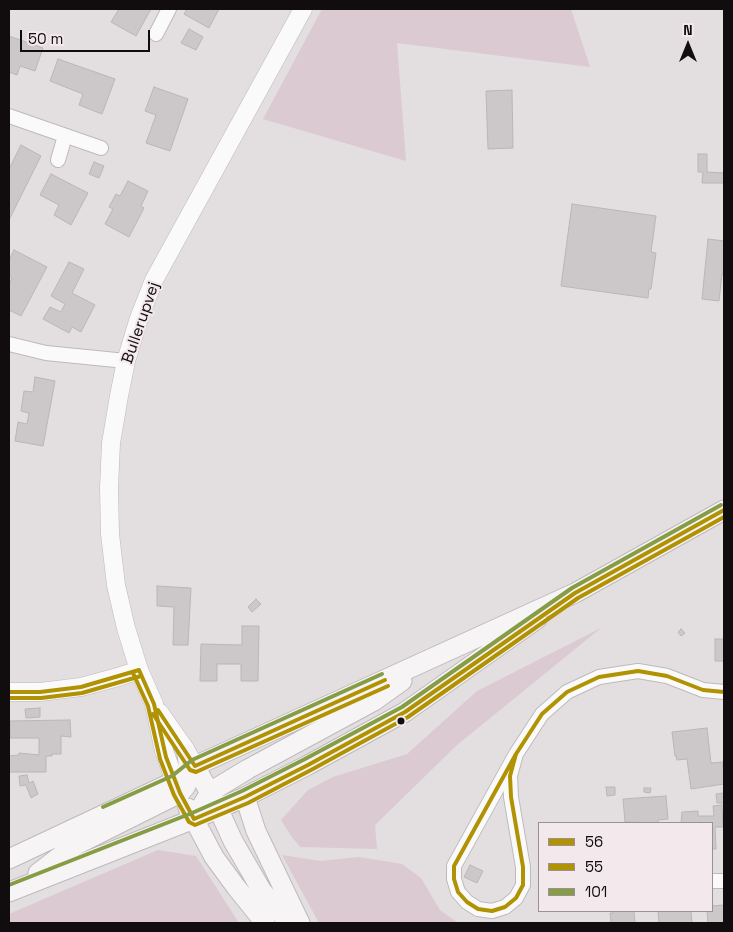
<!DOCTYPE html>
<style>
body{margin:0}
#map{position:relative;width:733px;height:932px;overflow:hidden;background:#e3dee0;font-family:"Space Grotesk",sans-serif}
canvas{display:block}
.frame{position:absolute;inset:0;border:10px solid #110d0f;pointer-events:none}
.legend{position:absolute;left:538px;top:822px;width:175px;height:90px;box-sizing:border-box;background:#f3e9ed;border:1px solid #999194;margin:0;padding:6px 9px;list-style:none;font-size:15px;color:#110d0f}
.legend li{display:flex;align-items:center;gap:10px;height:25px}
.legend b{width:25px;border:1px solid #999194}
.north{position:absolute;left:663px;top:20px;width:50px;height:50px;-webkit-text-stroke:4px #f3e9ed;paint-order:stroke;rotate:0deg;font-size:14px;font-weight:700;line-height:20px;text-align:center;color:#110d0f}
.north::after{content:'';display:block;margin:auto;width:18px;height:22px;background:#110d0f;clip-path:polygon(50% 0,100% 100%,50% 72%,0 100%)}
.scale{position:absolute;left:20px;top:30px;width:130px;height:22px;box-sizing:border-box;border:2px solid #110d0f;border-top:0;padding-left:6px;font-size:15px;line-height:18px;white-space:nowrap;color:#110d0f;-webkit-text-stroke:4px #f3e9ed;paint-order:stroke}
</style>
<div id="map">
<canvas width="733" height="932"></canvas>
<div class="frame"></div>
<ul class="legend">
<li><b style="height:6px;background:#b09202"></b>56</li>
<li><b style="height:6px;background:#b09202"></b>55</li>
<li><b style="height:6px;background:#869c45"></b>101</li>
</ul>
<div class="north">N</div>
<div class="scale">50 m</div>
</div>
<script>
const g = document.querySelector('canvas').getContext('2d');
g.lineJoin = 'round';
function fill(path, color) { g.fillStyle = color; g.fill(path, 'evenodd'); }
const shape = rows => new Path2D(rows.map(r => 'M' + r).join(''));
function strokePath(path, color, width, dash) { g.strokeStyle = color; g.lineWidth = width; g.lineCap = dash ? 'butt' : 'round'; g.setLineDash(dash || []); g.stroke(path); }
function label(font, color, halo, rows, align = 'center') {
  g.font = font + ' "Space Grotesk",sans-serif'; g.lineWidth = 4; g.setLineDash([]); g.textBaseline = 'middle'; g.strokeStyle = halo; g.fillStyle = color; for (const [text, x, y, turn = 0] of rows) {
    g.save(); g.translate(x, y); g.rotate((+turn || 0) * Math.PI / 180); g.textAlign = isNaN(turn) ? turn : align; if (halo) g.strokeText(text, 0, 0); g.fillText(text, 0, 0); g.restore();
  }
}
fill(shape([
 [322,9,571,9,590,67,397,43,406,161,263,119],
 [601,628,457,745,375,825,377,849,300,847,291,836,281,820,308,790,333,777,407,754,477,691],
 [158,850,196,856,239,923,9,923,9,914],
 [282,855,320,861,359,857,402,864,421,878,440,910,458,923,319,923]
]), '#dbcad2');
const building = shape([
 [119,9,151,9,136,36,111,22,119,9],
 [187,9,219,9,209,28,184,14,187,9],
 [189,29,203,37,196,50,181,43,189,29],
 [9,36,43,48,35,71,20,66,17,75,9,72,9,36],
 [58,59,115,79,102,114,79,105,83,94,50,81,58,59],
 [154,87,188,99,170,151,146,143,156,115,145,111,154,87],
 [512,90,513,148,488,149,486,91,512,90],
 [21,145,41,156,9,220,9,169,21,145],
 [698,154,707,154,707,172,724,173,724,183,702,183,703,172,698,172,698,154],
 [94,162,104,166,99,178,89,174,94,162],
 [51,174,88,193,71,225,54,215,59,205,40,195,51,174],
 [128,181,148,191,141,206,144,208,129,237,105,224,113,209,109,207,116,194,120,196,128,181],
 [572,204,656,216,651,252,656,253,651,289,649,289,648,298,561,286,572,204],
 [708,239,724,241,724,275,722,274,719,301,702,299,708,239],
 [14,250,47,267,21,316,9,310,9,284,12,278,9,276,9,260,14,250],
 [69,262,84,269,72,293,95,305,81,332,72,327,69,333,43,319,50,307,61,312,65,304,51,296,69,262],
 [35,377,55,381,43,446,15,441,18,422,27,424,29,413,21,411,24,391,33,392,35,377],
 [157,586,191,588,188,645,173,645,174,607,157,606,157,586],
 [256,599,261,604,252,612,248,607,256,599],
 [242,626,259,626,258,681,241,681,241,664,217,664,217,681,200,681,201,644,242,645,242,626],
 [681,629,685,633,681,636,678,632,681,629],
 [715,639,724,639,724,661,715,661,715,639],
 [40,708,40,717,26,718,25,709,40,708],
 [70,720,71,737,61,736,61,754,52,754,52,756,46,756,46,772,9,772,9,756,19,755,19,753,39,755,39,738,10,738,10,721,70,720],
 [707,728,711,763,723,762,724,784,691,789,687,759,677,760,676,756,675,756,672,732,707,728],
 [27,775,29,783,33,781,38,794,31,798,26,785,20,786,19,776,27,775],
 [606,787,615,787,615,795,607,796,606,787],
 [644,788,651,788,650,793,644,792,644,788],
 [724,793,724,803,717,803,716,794,724,793],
 [666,796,668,819,658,820,658,823,625,822,623,799,666,796],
 [722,805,723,827,715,827,716,849,712,849,712,823,681,823,682,812,698,811,698,816,714,816,713,806,722,805],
 [470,865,483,871,477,883,464,877,470,865],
 [724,905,724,923,708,923,707,911,712,911,712,906,724,905],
 [613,911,634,911,635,923,611,923,610,913,613,913,613,911],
 [658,911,691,911,692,923,659,923,658,911]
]);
fill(building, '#ccc7c9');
strokePath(building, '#bab6b8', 1);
const minor = shape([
 [156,34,169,9],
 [9,116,101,148],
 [58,160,65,136],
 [9,344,46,353,126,361],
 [516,754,510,776,511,797,523,867,523,885,516,898,505,907,492,911,478,909,467,902,458,892,454,879,454,866,516,754,542,714,567,692,599,677,638,671,667,676,703,690,724,692],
 [712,881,724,881]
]);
const tertiary = shape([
 [9,692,40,692,81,687,118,677,139,670],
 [159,712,185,749,194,765],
 [175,781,164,751,154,704,139,670,126,628,116,585,110,534,109,488,111,443,119,396,126,361,139,318,154,280,303,9]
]);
const secondary = shape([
 [195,766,218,808,233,841,262,891,289,923],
 [245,797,256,831,300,923],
 [188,808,214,857,236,887,265,923],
 [194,819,210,792,248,769,374,701,402,681],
 [9,859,175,781,195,766,575,593,724,510],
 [38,873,72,847,180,793,186,786,189,770,187,754],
 [9,892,194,819,245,797,308,765,405,712,537,619]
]);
strokePath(minor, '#bebabc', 16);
strokePath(tertiary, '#bebabc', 19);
strokePath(secondary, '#bebabc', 21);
strokePath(minor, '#fbfafa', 14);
strokePath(tertiary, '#fbfafa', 18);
strokePath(secondary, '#f7f4f6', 19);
strokePath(shape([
 [139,670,154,704,166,757,180,793,194,819,245,797,308,765,405,712,575,593,724,510],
 [9,692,40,692,81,687,139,670],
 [158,710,195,766,385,680],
 [516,754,510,776,511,797,523,867,523,885,516,898,505,907,492,911,478,909,467,902,458,892,454,879,454,866,516,754],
 [516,754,542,714,567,692,599,677,638,671,667,676,703,690,724,692]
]), '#b09202', 4);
strokePath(shape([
 [133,673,148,706,160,759,174,795,189,822,195,825,248,803,311,770,408,717,578,598,724,517],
 [9,698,41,698,82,693,141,676],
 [153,714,190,770,196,772,388,686]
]), '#b09202', 4);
strokePath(shape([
 [103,807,172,776,192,760,382,674],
 [9,885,192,813,242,791,305,759,402,707,572,588,721,505]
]), '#869c45', 4);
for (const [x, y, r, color] of [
 [401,721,4.5,"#110d0f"]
]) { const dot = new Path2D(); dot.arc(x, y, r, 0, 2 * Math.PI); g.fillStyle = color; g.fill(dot); strokePath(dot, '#f3e9ed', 2); }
label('16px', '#110d0f', '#f3e9ed', [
 ["Bullerupvej",141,323,-71]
]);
</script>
